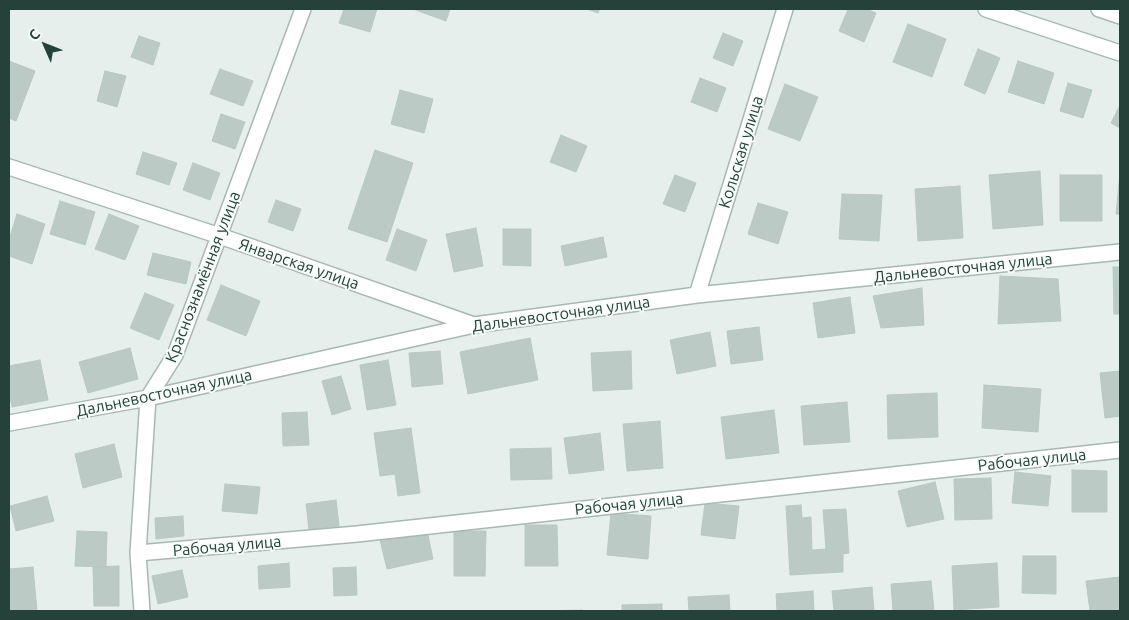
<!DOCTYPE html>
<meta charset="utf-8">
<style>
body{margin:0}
#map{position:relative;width:1129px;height:620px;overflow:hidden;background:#e6efeb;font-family:Ubuntu,sans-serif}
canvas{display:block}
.frame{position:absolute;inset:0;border:10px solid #24423a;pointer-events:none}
.north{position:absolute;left:20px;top:20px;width:50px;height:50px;-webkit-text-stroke:4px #f7fbf9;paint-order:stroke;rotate:314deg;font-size:14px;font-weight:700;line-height:20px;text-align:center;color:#24423a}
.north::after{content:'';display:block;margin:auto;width:18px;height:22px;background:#24423a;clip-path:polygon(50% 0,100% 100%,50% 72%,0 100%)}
</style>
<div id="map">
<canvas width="1129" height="620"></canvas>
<div class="frame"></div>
<div class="north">С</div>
</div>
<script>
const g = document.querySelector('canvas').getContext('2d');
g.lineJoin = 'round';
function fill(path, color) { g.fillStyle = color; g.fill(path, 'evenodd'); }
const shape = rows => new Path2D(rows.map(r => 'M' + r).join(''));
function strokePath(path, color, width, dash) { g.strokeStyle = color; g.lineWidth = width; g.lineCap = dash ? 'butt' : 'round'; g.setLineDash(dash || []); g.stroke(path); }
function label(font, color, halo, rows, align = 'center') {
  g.font = font + ' Ubuntu,sans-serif'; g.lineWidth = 4; g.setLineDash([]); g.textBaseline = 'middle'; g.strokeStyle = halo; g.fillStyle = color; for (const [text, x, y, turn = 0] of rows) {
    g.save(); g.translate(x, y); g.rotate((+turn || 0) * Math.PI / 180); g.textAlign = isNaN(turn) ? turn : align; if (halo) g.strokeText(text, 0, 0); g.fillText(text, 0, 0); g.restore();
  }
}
const building = shape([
 [344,9,377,9,370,32,339,23,344,9],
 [413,9,450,9,446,21,413,9],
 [587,9,600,9,598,13,587,9],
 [848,9,866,9,876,13,864,42,839,31,848,9],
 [908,24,946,39,932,77,893,62,908,24],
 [723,33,743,41,733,66,713,58,723,33],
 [139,36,160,43,153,65,131,57,139,36],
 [978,49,1000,58,985,94,964,85,978,49],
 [9,61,35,71,16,121,9,118,9,61],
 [1018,61,1054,73,1044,104,1008,92,1018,61],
 [220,69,253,81,243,106,210,94,220,69],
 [105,71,126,76,117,107,97,101,105,71],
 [700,78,726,88,717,112,691,102,700,78],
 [1068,83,1092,90,1083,118,1060,111,1068,83],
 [785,84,818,97,800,141,768,129,785,84],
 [400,90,433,99,424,133,391,124,400,90],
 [1120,105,1120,128,1111,123,1120,105],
 [221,114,245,122,235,149,212,141,221,114],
 [561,135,587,146,576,172,550,162,561,135],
 [375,150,413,163,387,242,348,229,375,150],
 [143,152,177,163,169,185,136,174,143,152],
 [193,163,220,173,210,200,183,190,193,163],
 [1040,171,1043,225,993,229,989,175,1040,171],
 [1120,174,1120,214,1116,214,1120,174],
 [675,175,696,183,685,212,663,204,675,175],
 [1060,175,1102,175,1102,221,1060,221,1060,175],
 [960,186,963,238,918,241,915,189,960,186],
 [842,194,882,195,879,241,839,239,842,194],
 [276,200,301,209,293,231,268,222,276,200],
 [60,201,95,212,85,245,50,234,60,201],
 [758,203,788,212,778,244,748,234,758,203],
 [17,214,45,224,32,264,9,256,9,240,17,214],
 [109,214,139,226,125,260,95,249,109,214],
 [476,228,483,266,454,272,446,234,476,228],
 [397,229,427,240,416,271,386,260,397,229],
 [503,229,531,229,531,266,503,265,503,229],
 [603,237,607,257,565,266,561,246,603,237],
 [153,253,191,262,186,284,147,275,153,253],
 [1113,267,1120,267,1120,314,1114,314,1113,267],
 [1000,276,1058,279,1061,321,998,324,1000,276],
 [221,285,260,301,246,336,207,320,221,285],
 [922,288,924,325,881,328,873,296,922,288],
 [145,293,174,305,159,340,130,328,145,293],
 [850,297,855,333,818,338,813,303,850,297],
 [759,327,763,360,731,364,727,331,759,327],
 [710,332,716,366,677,374,670,340,710,332],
 [530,338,538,380,468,394,460,352,530,338],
 [130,348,138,379,88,393,79,362,130,348],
 [440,351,443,384,412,387,409,353,440,351],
 [631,351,632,389,593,391,591,353,631,351],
 [40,360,48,400,12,407,9,391,9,366,40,360],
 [388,360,396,405,367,410,360,365,388,360],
 [1120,371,1120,416,1105,418,1100,373,1120,371],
 [341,376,351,409,332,415,322,381,341,376],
 [984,385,1041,389,1038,432,982,428,984,385],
 [937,393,938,437,888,439,887,395,937,393],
 [847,402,850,442,804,445,801,406,847,402],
 [774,410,779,453,726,459,721,417,774,410],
 [307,412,309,445,283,446,282,413,307,412],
 [660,421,663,468,627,471,623,424,660,421],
 [411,428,420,493,398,496,395,474,380,476,374,433,411,428],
 [600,433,604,470,569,474,564,438,600,433],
 [114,444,122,477,83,488,75,454,114,444],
 [551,448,552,479,511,480,510,449,551,448],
 [1072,470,1107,471,1107,512,1072,512,1072,470],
 [1015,472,1051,476,1048,506,1012,503,1015,472],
 [991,478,992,519,955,520,954,479,991,478],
 [935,482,944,519,907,527,898,491,935,482],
 [225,484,260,487,257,514,222,511,225,484],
 [47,496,54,521,16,531,10,506,47,496],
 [336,500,339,526,309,529,306,504,336,500],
 [705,503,739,506,735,539,701,535,705,503],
 [801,505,802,518,811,517,812,550,826,549,823,510,846,509,849,553,843,554,843,572,790,575,786,506,801,505],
 [611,513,651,516,648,559,607,555,611,513],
 [183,516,184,536,156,539,155,518,183,516],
 [525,525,557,525,558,566,525,566,525,525],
 [427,530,433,559,387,569,380,540,427,530],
 [77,531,107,532,106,567,75,566,77,531],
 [454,531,486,531,485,576,454,576,454,531],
 [1023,556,1056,556,1056,594,1022,593,1023,556],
 [289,563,290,587,259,589,258,566,289,563],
 [997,563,999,607,954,610,952,566,997,563],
 [119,566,119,606,94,606,93,567,119,566],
 [33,567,37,611,9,611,9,569,33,567],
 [356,567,357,595,334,596,333,568,356,567],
 [182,570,188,597,158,604,152,576,182,570],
 [1120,577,1120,611,1090,611,1086,581,1120,577],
 [931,581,934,611,893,611,891,584,931,581],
 [872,587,874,611,834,611,832,591,872,587],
 [813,591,814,611,777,611,776,594,813,591],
 [729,595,730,611,689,611,688,597,729,595],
 [662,604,662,611,622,611,622,605,662,604],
 [582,610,582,611,541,611,582,610]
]);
fill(building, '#bbcac4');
strokePath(building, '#b8c9c2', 1);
const minor = shape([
 [986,9,1120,53],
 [1099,9,1120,16],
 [9,167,220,236,474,325],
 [697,295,785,9],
 [9,423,148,398,474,325,697,295,1120,252],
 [138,553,357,534,1120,450],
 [142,611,138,553,148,398,175,355,303,9]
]);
strokePath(minor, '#a8b8b2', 18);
strokePath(minor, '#fff', 15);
label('16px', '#24423a', '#f7fbf9', [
 ["Кольская улица",741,152,-73],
 ["Январская улица",299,264,19],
 ["Дальневосточная улица",963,268,-6],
 ["Краснознамённая улица",203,277,-69],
 ["Дальневосточная улица",561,314,-8],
 ["Дальневосточная улица",164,393,-12],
 ["Рабочая улица",1032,460,-6],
 ["Рабочая улица",629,504,-6],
 ["Рабочая улица",227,546,-5]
]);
</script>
